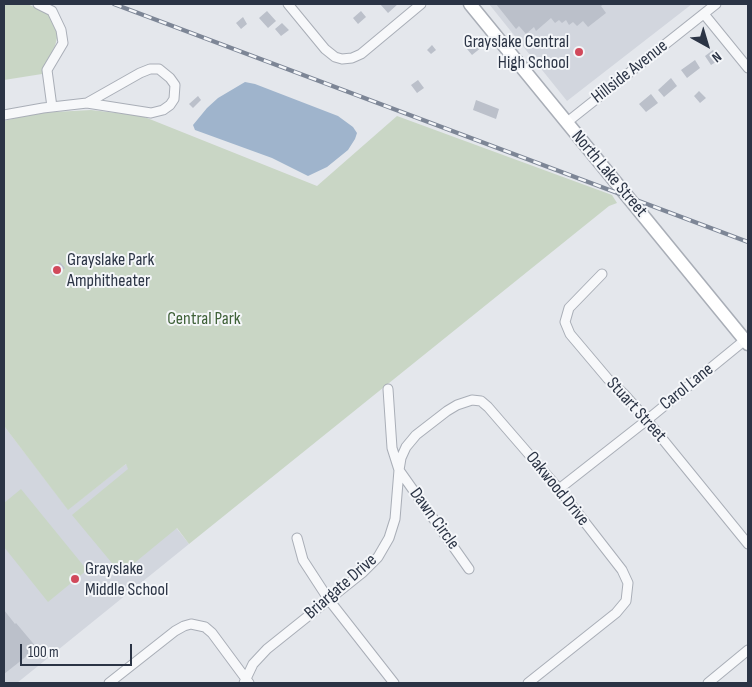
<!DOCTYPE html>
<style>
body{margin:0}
#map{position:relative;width:752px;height:687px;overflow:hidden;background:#e4e7ec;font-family:"Sofia Sans Condensed",sans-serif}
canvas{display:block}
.frame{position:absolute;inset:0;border:5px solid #2b3445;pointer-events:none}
.north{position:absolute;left:682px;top:20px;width:50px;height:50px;-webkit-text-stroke:4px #f4f6f9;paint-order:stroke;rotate:141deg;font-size:14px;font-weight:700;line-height:20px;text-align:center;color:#2b3445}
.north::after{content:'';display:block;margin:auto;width:18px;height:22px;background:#2b3445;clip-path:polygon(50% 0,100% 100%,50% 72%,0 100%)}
.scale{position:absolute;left:20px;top:644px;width:112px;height:22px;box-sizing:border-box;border:2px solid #2b3445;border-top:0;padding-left:6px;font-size:15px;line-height:18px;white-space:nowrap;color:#2b3445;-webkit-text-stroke:4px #f4f6f9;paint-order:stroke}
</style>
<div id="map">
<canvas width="752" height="687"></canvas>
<div class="frame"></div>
<div class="north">N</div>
<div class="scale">100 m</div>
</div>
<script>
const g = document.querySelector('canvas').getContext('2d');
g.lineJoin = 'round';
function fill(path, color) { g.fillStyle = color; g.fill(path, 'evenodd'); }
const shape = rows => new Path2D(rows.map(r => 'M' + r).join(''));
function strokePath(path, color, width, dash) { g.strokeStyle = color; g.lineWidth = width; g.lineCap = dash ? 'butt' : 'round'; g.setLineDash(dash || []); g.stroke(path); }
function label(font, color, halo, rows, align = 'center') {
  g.font = font + ' "Sofia Sans Condensed",sans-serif'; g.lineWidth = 4; g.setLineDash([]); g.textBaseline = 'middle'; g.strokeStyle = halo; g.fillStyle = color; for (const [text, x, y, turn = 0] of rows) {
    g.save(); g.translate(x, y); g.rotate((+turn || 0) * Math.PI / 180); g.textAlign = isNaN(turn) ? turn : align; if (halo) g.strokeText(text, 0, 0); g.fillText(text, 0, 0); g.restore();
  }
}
fill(shape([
 [489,4,692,4,567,101],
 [4,426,68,509,126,464,189,544,17,683,4,683]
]), '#d2d6de');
fill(shape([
 [4,4,27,4,32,6,45,11,55,23,58,34,55,46,45,64,42,74,4,80],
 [91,110,142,116,317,186,397,116,612,195,617,203,609,206,189,544,177,528,121,574,72,515,128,469,126,464,68,510,4,426,4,121,36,113],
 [21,489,87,570,48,602,4,547,4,503]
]), '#c9d6c5');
fill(shape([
 [245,82,255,84,338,116,353,127,357,133,355,139,348,150,327,167,308,176,272,158,195,130,193,125,207,108,218,98]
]), '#9fb4cc');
fill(shape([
 [380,4,398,4,388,13],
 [496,4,604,4,601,6,606,13,588,27,583,21,577,26,573,22,569,25,566,20,562,23,559,20,555,23,551,18,536,31,534,27,526,34,519,26,516,29],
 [267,11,276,21,268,28,259,18],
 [361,11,366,17,358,24,353,18],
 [243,17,247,24,241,29,236,23],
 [282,23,289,30,281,36,275,29],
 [476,40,482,47,472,55,467,49],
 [432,45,436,50,431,54,427,50],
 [713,50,719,60,711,65,705,56],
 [695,60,700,68,687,78,681,70],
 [671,78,677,86,664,97,658,90],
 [418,80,424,88,417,93,411,85],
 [699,91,706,98,700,103,694,96],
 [651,94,658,103,646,112,639,104],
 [198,96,201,100,193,108,189,104],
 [476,100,499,109,496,119,473,110],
 [60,262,65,268,54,277,50,271],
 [4,610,15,624,16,623,37,648,4,674]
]), '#bbc0ca');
const street = shape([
 [38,4,52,11,61,30,63,43,47,70,52,107],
 [288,4,325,49,335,57,342,59,352,58,361,54,421,4],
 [704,14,748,68],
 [4,115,43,108,87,103,151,113,163,110,170,105,174,99,175,85,170,78,159,69,150,69,140,73,87,103],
 [566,123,716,4],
 [602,274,569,308,565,322,570,334,608,379,624,394,647,420,748,544],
 [388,389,392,448,399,470,469,569],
 [559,489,647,420,745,340],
 [297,538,303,560,329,600,394,683],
 [109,683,175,631,184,626,191,624,205,627,212,633,249,683],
 [244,683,253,664,267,649,362,573,378,557,389,538,395,519,399,470,401,458,406,447,416,435,447,411,457,405,472,400,481,401,488,407,559,489,622,570,628,583,626,601,616,613,528,683],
 [708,683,748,650]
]);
const secondary = shape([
 [470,4,748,344]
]);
strokePath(street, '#a9aeb7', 11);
strokePath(secondary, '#a9aeb7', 15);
strokePath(street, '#f7f8fa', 9);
strokePath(secondary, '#fff', 12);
const rail = shape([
 [114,4,748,242]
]);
strokePath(rail, '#7d8696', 4.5);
strokePath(rail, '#f4f6f9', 2.5, [8]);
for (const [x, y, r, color] of [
 [579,52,5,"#d1495b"],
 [57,270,5,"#d1495b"],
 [75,579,5,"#d1495b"]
]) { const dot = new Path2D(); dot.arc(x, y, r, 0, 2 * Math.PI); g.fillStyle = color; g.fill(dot); strokePath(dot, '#f4f6f9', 2); }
label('18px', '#2b3445', '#f4f6f9', [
 ["Grayslake Central",569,42,"right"],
 ["High School",569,63,"right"],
 ["Grayslake Park",67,260],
 ["Amphitheater",67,281],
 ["Grayslake",85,569],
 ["Middle School",85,590]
], 'left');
label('18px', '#2b3445', '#f4f6f9', [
 ["Hillside Avenue",630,72,-38],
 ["North Lake Street",609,174,50],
 ["Carol Lane",687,387,-39],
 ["Stuart Street",636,410,48],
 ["Oakwood Drive",557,489,51],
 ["Dawn Circle",434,519,54],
 ["Briargate Drive",341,587,-41]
]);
label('18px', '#3f6138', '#f4f6f9', [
 ["Central Park",204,319]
]);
</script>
